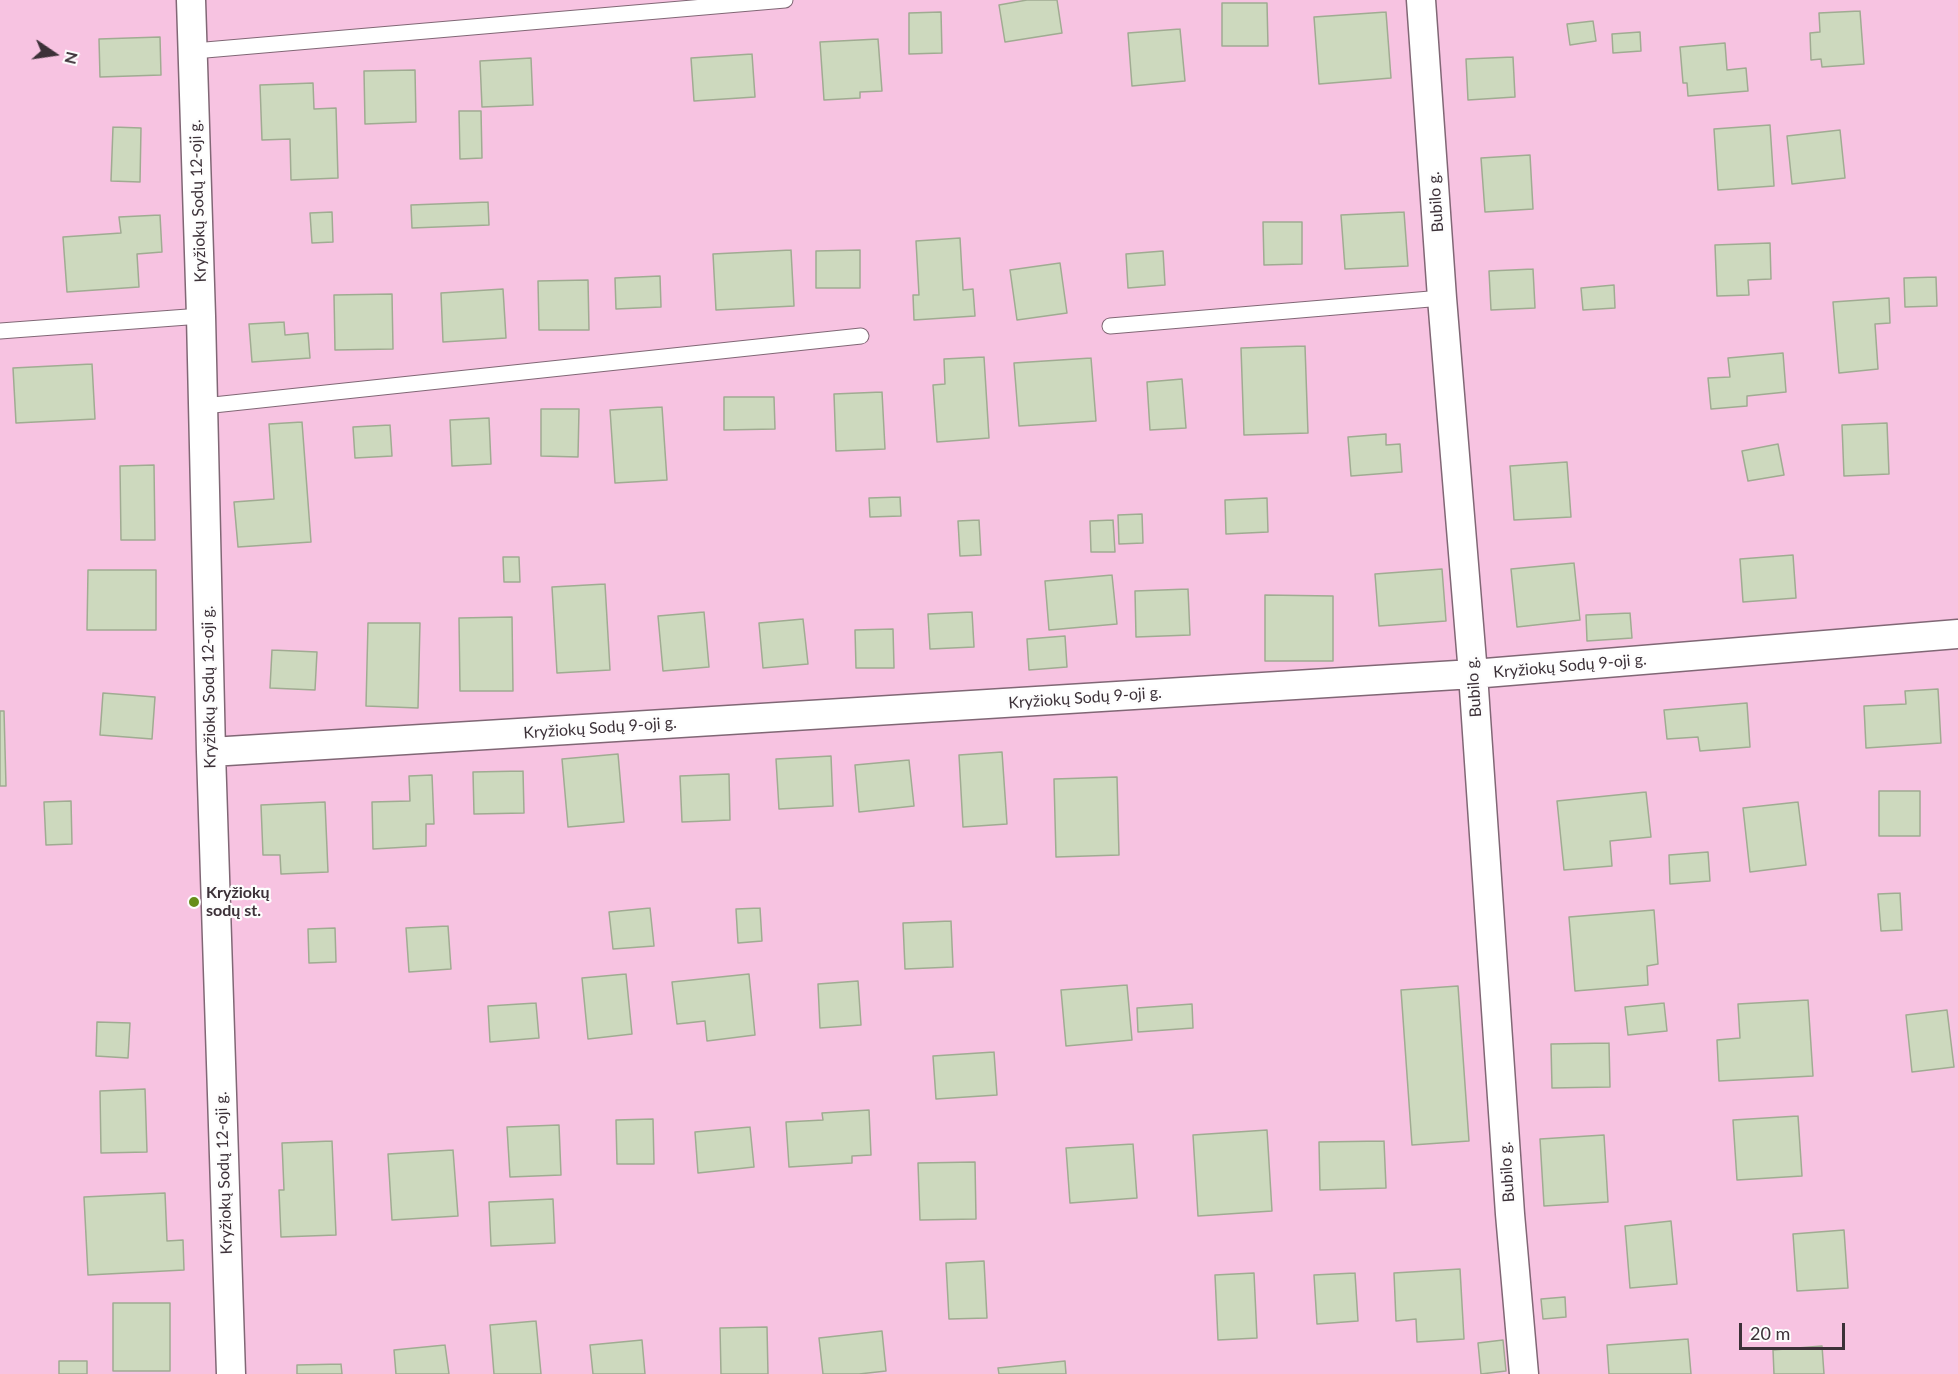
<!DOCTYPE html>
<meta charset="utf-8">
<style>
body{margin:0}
#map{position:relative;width:1958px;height:1374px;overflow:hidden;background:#fceaf4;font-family:Lato,sans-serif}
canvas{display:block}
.north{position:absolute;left:24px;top:24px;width:60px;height:60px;-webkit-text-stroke:4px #fdfdfd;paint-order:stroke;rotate:103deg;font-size:16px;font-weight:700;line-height:24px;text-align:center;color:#3c3138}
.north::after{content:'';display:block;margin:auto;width:21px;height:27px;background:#3c3138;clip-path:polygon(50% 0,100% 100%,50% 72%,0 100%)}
.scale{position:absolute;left:1739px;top:1323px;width:106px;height:27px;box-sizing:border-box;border:3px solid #3c3138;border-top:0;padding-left:8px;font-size:18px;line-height:21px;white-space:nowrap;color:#3c3138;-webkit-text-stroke:4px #fdfdfd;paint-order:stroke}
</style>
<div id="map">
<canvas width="1958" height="1374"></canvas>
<div class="north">N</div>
<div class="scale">20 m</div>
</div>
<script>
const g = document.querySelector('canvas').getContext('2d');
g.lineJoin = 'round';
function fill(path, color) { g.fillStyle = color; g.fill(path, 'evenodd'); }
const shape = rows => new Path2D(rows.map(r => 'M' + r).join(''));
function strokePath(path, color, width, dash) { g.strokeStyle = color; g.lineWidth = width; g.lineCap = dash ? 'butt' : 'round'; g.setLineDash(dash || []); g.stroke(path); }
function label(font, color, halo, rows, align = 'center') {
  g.font = font + ' Lato,sans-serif'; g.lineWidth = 4.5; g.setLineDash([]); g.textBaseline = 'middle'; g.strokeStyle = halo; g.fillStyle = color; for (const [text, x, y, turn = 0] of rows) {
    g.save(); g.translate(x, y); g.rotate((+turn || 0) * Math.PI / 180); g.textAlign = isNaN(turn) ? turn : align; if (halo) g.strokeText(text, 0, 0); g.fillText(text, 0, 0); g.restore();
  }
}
fill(shape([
 [0,0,1958,0,1958,1374,0,1374]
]), '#f7c3e1');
const building = shape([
 [1027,0,1057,0,1062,33,1005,42,999,5,1027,0],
 [1222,3,1267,3,1268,46,1222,46,1222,3],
 [1860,11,1864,64,1822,67,1821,59,1811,60,1810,33,1820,32,1819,13,1860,11],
 [941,12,942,53,909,54,909,13,941,12],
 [1386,12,1391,78,1319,84,1314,17,1386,12],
 [1593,21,1596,41,1570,45,1567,24,1593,21],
 [1180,29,1185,81,1132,86,1128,33,1180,29],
 [1640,32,1641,51,1613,53,1612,34,1640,32],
 [160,37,161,75,100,77,99,39,160,37],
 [878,39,882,91,860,92,860,98,824,100,820,42,878,39],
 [1725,43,1727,70,1746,68,1748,91,1688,96,1687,83,1683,83,1680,47,1725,43],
 [752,54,755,97,694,101,691,58,752,54],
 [1513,57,1515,97,1468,100,1466,59,1513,57],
 [531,58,533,105,482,107,480,61,531,58],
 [415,70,416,122,365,124,364,71,415,70],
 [313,83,314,109,336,108,338,178,291,180,290,139,262,140,260,85,313,83],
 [459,111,481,111,482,158,460,159,459,111],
 [1770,125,1774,186,1718,190,1714,129,1770,125],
 [113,127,141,128,140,182,111,181,113,127],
 [1840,130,1845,178,1792,184,1787,136,1840,130],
 [1530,155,1533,209,1485,212,1481,158,1530,155],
 [488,202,489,225,412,228,411,205,488,202],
 [332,212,333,242,312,243,310,213,332,212],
 [1404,212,1408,266,1345,269,1341,215,1404,212],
 [160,215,162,252,137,254,139,287,67,292,63,237,121,233,119,217,160,215],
 [1263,222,1302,222,1302,264,1264,265,1263,222],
 [960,238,963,290,973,289,975,316,914,320,913,295,919,295,916,241,960,238],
 [1770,243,1771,279,1748,280,1749,295,1717,296,1715,245,1770,243],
 [791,250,794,306,716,310,713,254,791,250],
 [860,250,860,288,816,288,816,251,860,250],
 [1163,251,1165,285,1128,288,1126,254,1163,251],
 [1060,263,1067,313,1017,320,1010,270,1060,263],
 [1533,269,1535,308,1491,310,1489,271,1533,269],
 [660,276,661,307,616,309,615,278,660,276],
 [1936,277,1937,306,1905,307,1904,278,1936,277],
 [588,280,589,330,539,330,538,281,588,280],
 [1614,285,1615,308,1583,310,1581,288,1614,285],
 [503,289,506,338,443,342,441,293,503,289],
 [392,294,393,349,335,350,334,295,392,294],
 [1889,298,1890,323,1875,324,1878,369,1839,373,1833,302,1889,298],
 [284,322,285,335,308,333,310,358,252,362,249,324,284,322],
 [1305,346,1308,433,1244,435,1241,348,1305,346],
 [1783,353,1786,392,1747,396,1747,406,1711,409,1708,378,1730,377,1728,358,1783,353],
 [984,357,989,438,937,442,933,385,945,384,944,359,984,357],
 [1091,358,1096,421,1019,426,1014,363,1091,358],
 [92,364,95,419,16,423,13,368,92,364],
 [1182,379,1186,428,1150,430,1147,382,1182,379],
 [882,392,885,449,836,451,834,394,882,392],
 [724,397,774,397,775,429,724,430,724,397],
 [662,407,667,480,615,483,610,410,662,407],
 [541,409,579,409,578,457,541,456,541,409],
 [489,418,491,464,452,466,450,420,489,418],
 [302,422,311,542,238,547,234,502,274,499,269,424,302,422],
 [1887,423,1889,474,1844,476,1842,425,1887,423],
 [390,425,392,456,355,458,353,427,390,425],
 [1386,434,1386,445,1400,444,1402,472,1351,476,1348,437,1386,434],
 [1778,444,1784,475,1748,481,1742,451,1778,444],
 [1567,462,1571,517,1514,520,1510,466,1567,462],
 [154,465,155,540,121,540,120,466,154,465],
 [900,497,901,516,870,517,869,498,900,497],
 [1267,498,1268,532,1226,534,1225,500,1267,498],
 [1142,514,1143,543,1119,544,1118,515,1142,514],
 [979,520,981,555,960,556,958,521,979,520],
 [1113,520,1115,552,1091,552,1090,521,1113,520],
 [1793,555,1796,598,1743,602,1740,559,1793,555],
 [503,557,519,557,520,582,504,582,503,557],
 [1574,563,1580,620,1517,627,1511,569,1574,563],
 [1442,569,1446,621,1379,626,1375,574,1442,569],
 [88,570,156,570,156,630,87,630,88,570],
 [1112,575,1117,624,1049,630,1045,581,1112,575],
 [605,584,610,670,557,673,552,587,605,584],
 [1188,589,1190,635,1136,637,1135,591,1188,589],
 [1265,595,1333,596,1333,661,1265,661,1265,595],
 [704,612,709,667,663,671,658,616,704,612],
 [972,612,974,647,930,649,928,614,972,612],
 [1630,613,1632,638,1587,641,1586,615,1630,613],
 [512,617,513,691,460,691,459,618,512,617],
 [803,619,808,664,763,668,759,623,803,619],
 [368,623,420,623,418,708,366,706,368,623],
 [893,629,894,668,856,668,855,630,893,629],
 [1065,636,1067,667,1029,670,1027,639,1065,636],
 [272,650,317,652,315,690,270,688,272,650],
 [1938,689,1941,743,1866,748,1864,706,1906,704,1905,691,1938,689],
 [103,693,155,697,152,739,100,735,103,693],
 [1747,703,1750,747,1700,751,1698,737,1667,739,1664,710,1747,703],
 [0,711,4,711,6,786,0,786,0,711],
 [1002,752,1007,824,963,827,959,755,1002,752],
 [618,754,624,822,568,827,562,759,618,754],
 [831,756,833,806,779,809,776,759,831,756],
 [909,760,914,806,859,812,855,765,909,760],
 [523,771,524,813,474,814,473,772,523,771],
 [729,774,730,820,682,822,680,776,729,774],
 [432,775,434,824,426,824,426,846,373,849,372,802,410,801,409,776,432,775],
 [1117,777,1119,855,1056,857,1054,779,1117,777],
 [1879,791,1920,791,1920,836,1879,836,1879,791],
 [1646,792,1651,837,1610,841,1612,866,1564,870,1557,801,1646,792],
 [71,801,72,844,46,845,44,802,71,801],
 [325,802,328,872,281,874,280,855,263,855,261,805,325,802],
 [1798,802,1806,865,1750,872,1743,808,1798,802],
 [1708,852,1710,881,1670,884,1669,855,1708,852],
 [1900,893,1902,930,1881,931,1878,894,1900,893],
 [650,908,654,946,613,949,609,912,650,908],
 [760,908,762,941,738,943,736,909,760,908],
 [1654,910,1658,964,1647,966,1648,985,1575,991,1569,917,1654,910],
 [951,921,953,967,905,969,903,923,951,921],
 [448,926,451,969,409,972,406,928,448,926],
 [335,928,336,962,309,963,308,929,335,928],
 [626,974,632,1034,588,1039,582,978,626,974],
 [749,974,755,1035,707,1041,705,1021,677,1024,672,982,749,974],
 [858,981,861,1025,820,1028,818,984,858,981],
 [1127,985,1132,1040,1066,1046,1061,990,1127,985],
 [1458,986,1469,1141,1412,1145,1401,990,1458,986],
 [1808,1000,1813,1076,1719,1081,1717,1040,1740,1038,1738,1004,1808,1000],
 [536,1003,539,1038,490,1042,488,1006,536,1003],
 [1664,1003,1667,1031,1628,1035,1625,1007,1664,1003],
 [1192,1004,1193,1028,1138,1032,1137,1008,1192,1004],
 [1947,1010,1954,1067,1912,1072,1906,1015,1947,1010],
 [97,1022,130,1023,128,1058,96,1056,97,1022],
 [1609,1043,1610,1087,1552,1088,1551,1044,1609,1043],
 [994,1052,997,1095,936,1099,933,1056,994,1052],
 [145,1089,147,1152,101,1153,100,1091,145,1089],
 [869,1110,871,1155,852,1156,852,1163,789,1167,786,1122,823,1120,822,1113,869,1110],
 [1798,1116,1802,1176,1737,1180,1733,1120,1798,1116],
 [653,1119,654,1164,617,1164,616,1120,653,1119],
 [559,1125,561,1175,510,1177,507,1127,559,1125],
 [750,1127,754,1167,698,1173,695,1132,750,1127],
 [1267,1130,1272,1211,1198,1216,1193,1135,1267,1130],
 [1604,1135,1608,1202,1544,1206,1540,1139,1604,1135],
 [332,1141,336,1235,281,1237,279,1190,284,1190,282,1143,332,1141],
 [1384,1141,1386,1188,1320,1190,1319,1142,1384,1141],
 [1133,1144,1137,1198,1070,1203,1066,1148,1133,1144],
 [453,1150,458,1216,392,1220,388,1154,453,1150],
 [975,1162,976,1219,920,1220,918,1163,975,1162],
 [165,1193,167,1241,183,1240,184,1270,88,1275,84,1197,165,1193],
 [553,1199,555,1243,491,1246,489,1202,553,1199],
 [1671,1221,1677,1284,1630,1288,1625,1226,1671,1221],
 [1844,1230,1848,1288,1797,1291,1793,1234,1844,1230],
 [984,1261,987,1318,949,1319,946,1263,984,1261],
 [1460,1269,1464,1339,1417,1342,1416,1319,1396,1321,1394,1273,1460,1269],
 [1254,1273,1257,1338,1218,1340,1215,1275,1254,1273],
 [1355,1273,1358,1321,1317,1324,1314,1275,1355,1273],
 [1565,1297,1566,1317,1543,1319,1541,1299,1565,1297],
 [113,1303,170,1303,170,1371,113,1371,113,1303],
 [536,1321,541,1374,494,1374,490,1325,536,1321],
 [767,1327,768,1374,721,1374,720,1328,767,1327],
 [882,1331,886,1371,859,1374,823,1374,819,1338,882,1331],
 [1688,1339,1691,1374,1609,1374,1607,1345,1688,1339],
 [642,1340,645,1374,593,1374,590,1345,642,1340],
 [1503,1340,1506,1371,1481,1374,1478,1343,1503,1340],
 [445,1345,449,1374,396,1374,394,1350,445,1345],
 [1822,1346,1824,1374,1774,1374,1773,1350,1822,1346],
 [59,1361,87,1361,87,1374,59,1374,59,1361],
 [1065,1361,1066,1374,999,1374,998,1368,1065,1361],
 [341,1364,342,1374,297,1374,297,1365,341,1364]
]);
fill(building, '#cdd9be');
strokePath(building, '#a0ab92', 1.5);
const lane = shape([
 [194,51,785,0],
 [1110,326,1442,298],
 [0,331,201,316],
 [204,406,861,336]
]);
const street = shape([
 [191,0,201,316,211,752,231,1374],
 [1421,0,1442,298,1473,674,1510,1214,1524,1374],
 [211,752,1473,674,1958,634]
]);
strokePath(lane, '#806775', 17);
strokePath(street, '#806775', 31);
strokePath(lane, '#fff', 15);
strokePath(street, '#fff', 28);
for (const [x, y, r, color] of [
 [194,902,6,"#668d19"]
]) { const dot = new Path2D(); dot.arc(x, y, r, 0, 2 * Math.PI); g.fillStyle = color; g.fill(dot); strokePath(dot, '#fdfdfd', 2); }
label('16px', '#3c3138', '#fdfdfd', [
 ["Kryžiokų Sodų 12-oji g.",198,201,-92],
 ["Bubilo g.",1436,202,-94],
 ["Kryžiokų Sodų 9-oji g.",1570,666,-5],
 ["Kryžiokų Sodų 12-oji g.",209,687,-91],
 ["Bubilo g.",1474,687,-94],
 ["Kryžiokų Sodų 9-oji g.",1085,698,-4],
 ["Kryžiokų Sodų 9-oji g.",600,728,-4],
 ["Bubilo g.",1507,1172,-94],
 ["Kryžiokų Sodų 12-oji g.",224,1173,-92]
]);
label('bold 16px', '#3c3138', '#fdfdfd', [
 ["Kryžiokų",206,893],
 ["sodų st.",206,911]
], 'left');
</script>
